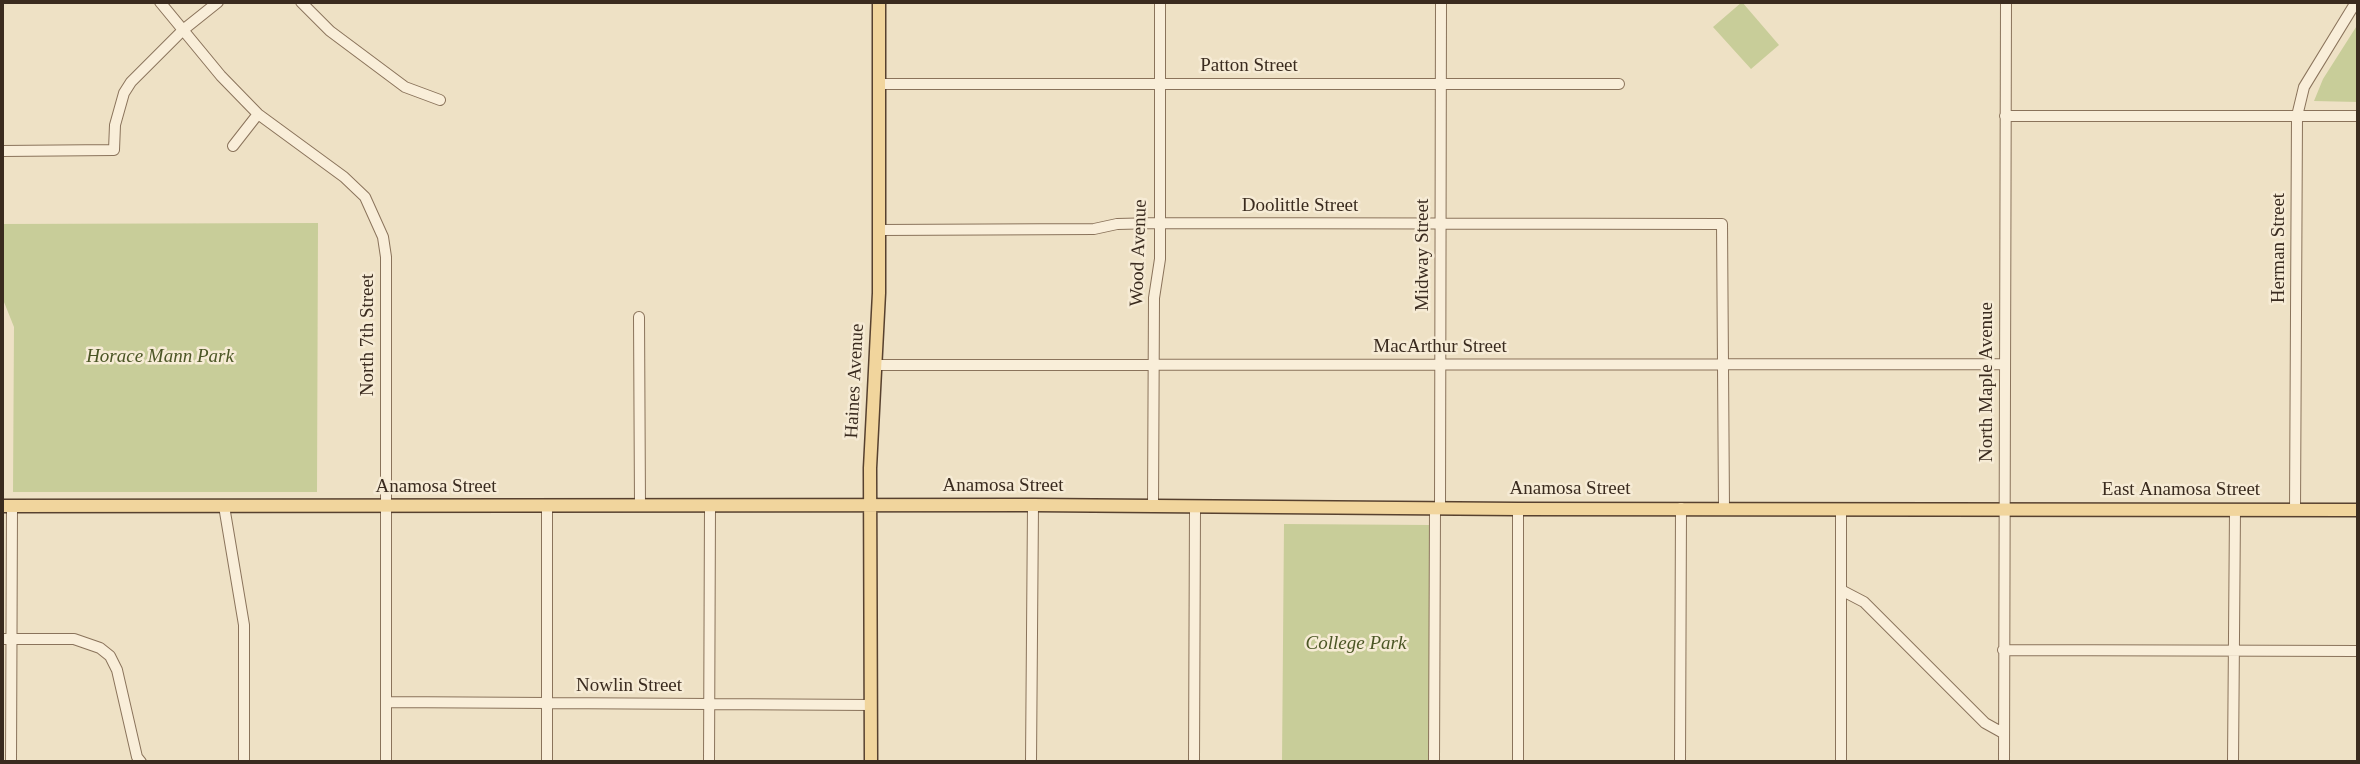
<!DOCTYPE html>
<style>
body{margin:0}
#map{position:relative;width:2360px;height:764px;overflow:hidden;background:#eee1c5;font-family:Georgia,serif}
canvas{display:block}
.frame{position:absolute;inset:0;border:4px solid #3a2b1f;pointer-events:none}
</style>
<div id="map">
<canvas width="2360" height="764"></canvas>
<div class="frame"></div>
</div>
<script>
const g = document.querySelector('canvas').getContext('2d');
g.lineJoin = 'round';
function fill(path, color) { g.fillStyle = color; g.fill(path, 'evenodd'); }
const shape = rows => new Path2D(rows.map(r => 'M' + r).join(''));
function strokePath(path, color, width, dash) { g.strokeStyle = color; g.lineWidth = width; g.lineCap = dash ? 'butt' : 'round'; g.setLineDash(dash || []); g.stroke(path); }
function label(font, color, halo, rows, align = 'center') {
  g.font = font + ' Georgia,serif'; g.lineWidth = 5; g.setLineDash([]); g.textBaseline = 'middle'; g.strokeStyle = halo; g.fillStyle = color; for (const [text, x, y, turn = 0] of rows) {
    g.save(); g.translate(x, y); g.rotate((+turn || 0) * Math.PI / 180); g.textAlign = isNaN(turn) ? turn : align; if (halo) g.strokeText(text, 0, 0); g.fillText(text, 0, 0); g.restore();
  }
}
fill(shape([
 [1742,2,1779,45,1751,69,1713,27],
 [2358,24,2358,102,2314,101,2323,79],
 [318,223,317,492,13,492,14,327,2,297,2,224],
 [1284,524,1429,525,1429,762,1282,762]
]), '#c8cd99');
const minor = shape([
 [160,2,221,76,258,114,344,177,365,197,383,237,386,257,386,762],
 [301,2,330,31,405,87,440,100],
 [879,84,1619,84],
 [2005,116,2358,116],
 [233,146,258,114],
 [2,151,114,150,115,125,124,93,131,82,183,30,218,2],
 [879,230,1094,229,1117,224,1159,223,1722,224,1724,508],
 [639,317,640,506],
 [876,365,2005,364],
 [224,506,244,625,244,762],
 [1153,506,1154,298,1160,259,1160,2],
 [1440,508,1441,2],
 [2295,510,2297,116,2304,87,2356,2],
 [1841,590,1864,602,1985,723,2003,733],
 [2,639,74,639,100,648,110,656,117,670,137,757,141,762],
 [2003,650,2358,651],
 [386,702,871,705],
 [11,762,12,506],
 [547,762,547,507],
 [709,762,710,506],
 [1031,762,1033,505],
 [1194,762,1195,507],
 [1434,762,1435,508],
 [1518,762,1518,509],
 [1680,762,1681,508],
 [1841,762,1841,509],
 [2004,762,2006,2],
 [2233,762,2235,510]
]);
const major = shape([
 [2,506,1033,505,1518,509,2358,510],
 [871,762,870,468,879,293,879,2]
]);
strokePath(minor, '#8a735b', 12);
strokePath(major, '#57412f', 15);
strokePath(minor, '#f9eed9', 10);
strokePath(major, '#f1d59d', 12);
label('19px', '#3a2b1f', '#f6ebd5', [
 ["Patton Street",1249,66],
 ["Doolittle Street",1300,206],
 ["Herman Street",2279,248,-90],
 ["Wood Avenue",1139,253,-88],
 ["Midway Street",1423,255,-90],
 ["North 7th Street",368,335,-90],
 ["MacArthur Street",1440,347],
 ["Haines Avenue",855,381,-87],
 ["North Maple Avenue",1987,382,-90],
 ["Anamosa Street",1003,486],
 ["Anamosa Street",436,487],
 ["Anamosa Street",1570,489],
 ["East Anamosa Street",2181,490],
 ["Nowlin Street",629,686]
]);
label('italic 19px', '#4b5625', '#f6ebd5', [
 ["Horace Mann Park",160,357],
 ["College Park",1356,644]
]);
</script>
